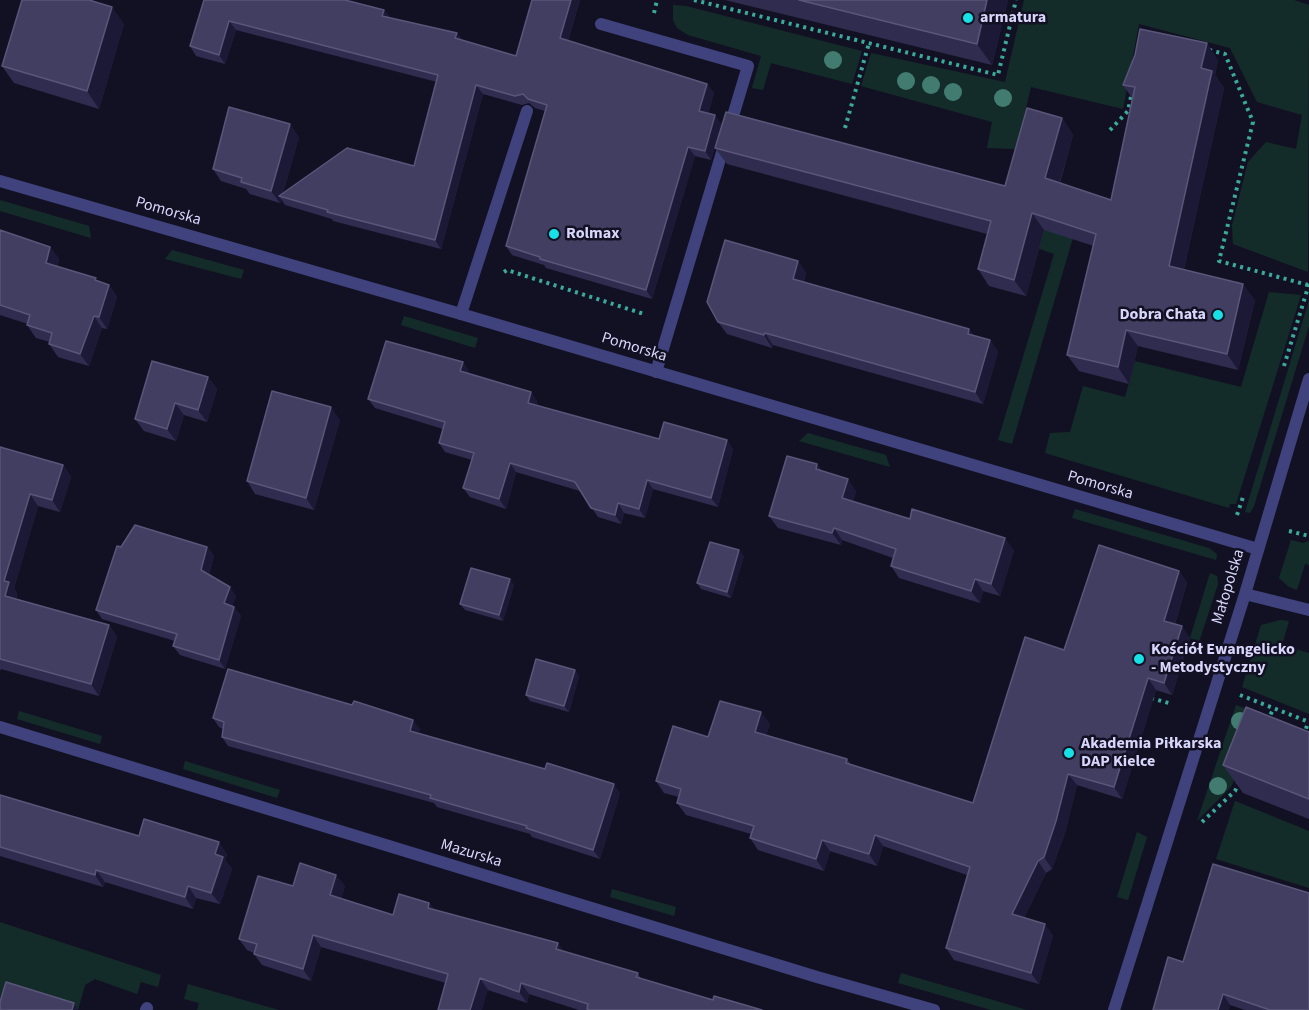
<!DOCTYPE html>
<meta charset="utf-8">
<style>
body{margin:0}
canvas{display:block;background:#121123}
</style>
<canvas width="1309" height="1010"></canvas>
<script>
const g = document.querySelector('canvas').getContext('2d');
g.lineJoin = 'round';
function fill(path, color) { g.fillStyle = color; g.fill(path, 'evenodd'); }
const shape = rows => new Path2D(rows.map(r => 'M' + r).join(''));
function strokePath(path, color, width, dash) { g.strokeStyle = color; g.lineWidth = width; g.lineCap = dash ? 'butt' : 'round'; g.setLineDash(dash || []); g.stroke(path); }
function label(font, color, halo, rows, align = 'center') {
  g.font = font + ' "Source Sans 3",sans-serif'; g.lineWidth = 5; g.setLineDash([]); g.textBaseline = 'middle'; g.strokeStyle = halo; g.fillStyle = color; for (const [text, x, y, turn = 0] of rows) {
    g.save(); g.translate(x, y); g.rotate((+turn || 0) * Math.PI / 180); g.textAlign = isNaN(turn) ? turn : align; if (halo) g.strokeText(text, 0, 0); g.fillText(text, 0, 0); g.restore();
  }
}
fill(shape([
 [1024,0,1294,0,1309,5,1308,272,1233,244,1232,225,1248,162,1266,142,1296,149,1302,115,1257,102,1230,48,1139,24,1123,109,1031,87,1016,149,987,148,992,122,861,86,871,53,1005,82],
 [673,5,686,6,862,51,852,84,771,63,763,90,752,88,761,56,688,35,677,28,673,20],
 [0,200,89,226,91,238,0,211],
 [1083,204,1012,444,998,440,1054,254,1023,243],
 [172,250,244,270,241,279,165,259],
 [1269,292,1301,295,1236,504,1230,504,1229,508,1045,453,1050,433,1070,432,1083,386,1125,397,1135,361,1241,387],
 [1309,300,1309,326,1254,506,1250,513,1245,512],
 [404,316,478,338,475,348,401,325],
 [808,433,886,455,890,467,799,441],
 [1075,509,1209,548,1217,554,1216,560,1072,518],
 [1291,540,1303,543,1309,541,1309,565,1305,564,1297,590,1289,587,1279,578],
 [1210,573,1217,576,1218,584,1199,642,1190,638],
 [1280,620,1289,621,1282,645,1309,653,1309,714,1242,687,1261,625],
 [1236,705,1267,716,1253,734,1231,787,1197,821],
 [19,711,102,736,100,744,17,719],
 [185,761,280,790,277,798,183,769],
 [1235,801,1309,831,1309,888,1216,859],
 [1137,832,1147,837,1128,900,1117,897],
 [612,889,676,907,674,916,610,897],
 [0,922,161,975,158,987,141,982,137,994,95,979,85,985,78,1010,0,1010],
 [901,973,1027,1010,991,1010,898,983],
 [188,984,212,991,279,1010,197,1010,199,1003,184,999]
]), '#142c29');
strokePath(shape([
 [694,0,998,75,1016,0],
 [654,13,657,0],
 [1209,50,1225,54,1253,122,1219,261,1308,285],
 [845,128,869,43],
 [1110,130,1128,111,1132,92],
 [504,272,507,270,644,314],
 [1284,366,1309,284],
 [1237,515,1244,494],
 [1289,531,1309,536],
 [1240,695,1309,722],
 [1151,698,1172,704],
 [1267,721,1274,708],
 [1304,736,1308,722],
 [1202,822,1235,791,1239,782]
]), '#3baa9b', 4, [3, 4.5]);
strokePath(shape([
 [601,24,748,66,656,372],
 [461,314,527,111],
 [146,1010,147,1008]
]), '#40427d', 12);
strokePath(shape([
 [0,181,461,314,1258,549],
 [1245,594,1309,610],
 [0,727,817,977,934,1010],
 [1114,1010,1245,594,1309,379]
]), '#40427d', 12);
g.fillStyle = '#427c71';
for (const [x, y] of [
 [833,60],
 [906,81],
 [931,85],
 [953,92],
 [1003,98],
 [1240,721],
 [1218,786]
]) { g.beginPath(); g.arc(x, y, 9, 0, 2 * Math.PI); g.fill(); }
fill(shape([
 [204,0,384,10,390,18,457,33,462,40,516,56,532,0,580,0,568,41,707,84,714,93,708,113,722,125,711,160,695,156,652,299,546,268,544,265,512,255,506,246,545,111,535,108,529,103,522,105,483,94,441,249,333,221,332,219,285,205,281,199,280,203,250,194,246,189,221,181,213,169,299,137,283,193,414,166,437,82,236,30,225,64,196,56,190,46],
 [725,0,1008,0,992,65],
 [124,24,99,109,14,83,2,66],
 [1218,60,1215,75,1224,88,1184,269,1255,300,1238,370,1138,346,1129,384,1079,371,1067,355,1094,246,1044,230,1026,296,989,286,978,269,987,234,727,164,715,148,1005,186,1062,118,1073,135,1060,183,1111,200,1132,98,1123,85],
 [0,230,50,247,59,259,57,267,109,285,117,297,107,329,102,328,89,366,58,357,49,344,50,342,36,338,27,325,28,324,0,315],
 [798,261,806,273,804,282,969,329,974,336,990,340,998,352,983,404,773,345,772,348,727,334,718,322],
 [469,371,468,374,537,401,536,406,659,439,733,449,718,507,653,489,645,518,624,513,621,524,598,517,580,491,516,472,506,509,470,497,463,488,472,460,445,452,439,443,443,429,375,408,368,399],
 [208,377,217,389,207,422,184,415,176,441,144,431,135,419],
 [340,420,314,510,255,494,247,481],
 [0,447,63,465,71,477,60,512,38,506,14,588,17,594,16,599,109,625,117,637,99,696,1,669,0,671],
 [817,464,822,471,856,491,853,501,1014,550,1000,596,983,591,980,603,899,578,891,566,893,558,842,540,841,545,778,528,769,516],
 [121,547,207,547,214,556,209,574,236,596,232,606,234,607,241,616,225,669,180,655,173,646,175,641,102,619,96,610],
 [744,556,731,598,701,589,697,583],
 [1179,571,1187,583,1175,624,1190,638,1172,695,1156,690,1122,799,1077,785,1065,833,1052,869,1046,873,1024,918,1053,935,1039,984,954,960,946,948,967,875,883,846,877,866,830,851,824,871,758,850,750,838,751,834,686,815,677,803,679,797,664,793,656,781,708,737,770,724,766,735,847,759,851,765,973,803,1064,650],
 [514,585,503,621,465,610,460,604],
 [579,676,569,712,530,701,526,695],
 [213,718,420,729,418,733,620,793,600,859,532,837,530,834,437,807,434,803,228,746,222,737,223,729,219,727],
 [1309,732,1309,819,1243,793,1223,765],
 [0,795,139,836,227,854,225,860,232,869,220,904,196,898,193,909,105,882,103,887,0,856],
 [293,886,345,886,341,899,393,915,429,903,434,910,558,943,563,952,638,973,641,979,713,1000,762,1010,579,1010,529,994,527,1003,488,990,446,983,321,947,311,981,262,965,254,954,254,953,247,950,239,939],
 [1168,957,1309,1010,1245,1010,1230,1005]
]), '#302c4f');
fill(shape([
 [571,0,580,0,566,47,560,38],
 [987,0,1008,0,992,65,977,44],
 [112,7,124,24,99,109,87,91],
 [384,10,390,19,382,16],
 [229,21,236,30,225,64,219,55],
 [457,33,463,42,455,38],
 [1207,43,1218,60,1215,75,1224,88,1181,282,1169,266,1201,68],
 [707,84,714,93,706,120,699,111],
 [476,85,483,94,441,249,435,240],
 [715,115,722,125,711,160,705,151],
 [1062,118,1073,135,1056,195,1045,178],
 [290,124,299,137,282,197,279,196,281,199,280,203,271,191],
 [688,147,695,156,652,299,646,290],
 [1032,213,1044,230,1026,296,1014,280],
 [50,247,59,259,54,276,46,263],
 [798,261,806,273,801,291,793,279],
 [1243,284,1255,300,1238,370,1227,354],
 [109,285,117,297,107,329,99,317],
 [94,316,102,328,89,366,80,354],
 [969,329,978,341,968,334],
 [1126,330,1138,346,1129,384,1118,367],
 [765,333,773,345,772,348,764,335],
 [990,340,998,352,983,404,975,392],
 [463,362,469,371,466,380,460,371],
 [208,377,217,389,207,422,198,410],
 [531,392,537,401,534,412,528,403],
 [175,403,184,415,176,441,167,429],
 [331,407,340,420,314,510,306,498],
 [727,440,733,449,718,507,711,498],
 [510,463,516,472,506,509,499,499],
 [817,464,825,477,816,469],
 [63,465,71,477,60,512,52,500],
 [848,479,856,491,851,510,842,498],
 [647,480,653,489,645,518,639,509],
 [30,494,38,506,14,588,17,594,13,608,5,596,4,581],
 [618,503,624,513,621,524,615,515],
 [834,528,842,540,841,545,832,533],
 [1005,538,1014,550,1000,596,991,584],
 [207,547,214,556,207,579,201,570],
 [739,550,744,556,731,598,727,592],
 [1179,571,1187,583,1172,633,1164,621],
 [510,579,514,585,503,621,499,615],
 [975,579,983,591,980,603,971,591],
 [230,587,236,596,230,612,224,603],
 [234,607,241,616,225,669,219,660],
 [109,625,117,637,99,696,91,684],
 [1182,626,1190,638,1172,695,1164,683],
 [575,670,579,676,569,712,564,706],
 [1148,678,1156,690,1122,799,1114,787],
 [761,712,770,724,763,744,755,732],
 [413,720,420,729,416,740,410,731],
 [1068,774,1077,785,1065,833,1052,869,1044,857],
 [614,784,620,793,600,859,593,850],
 [875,835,883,846,877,866,869,854],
 [822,840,830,851,824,871,816,859],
 [219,842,227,854,225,860,232,869,220,904,211,893,215,854],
 [1038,861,1046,873,1020,926,1012,914],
 [96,870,105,882,103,887,95,875],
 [336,875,345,886,339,907,330,895],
 [188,886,196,898,193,909,185,897],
 [429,903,437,914,428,908],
 [1045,924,1053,935,1039,984,1031,973],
 [313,935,321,947,311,981,303,969],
 [558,943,566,955,556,949],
 [480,978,488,990,482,1010,470,1010],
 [521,983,529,994,527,1003,519,992],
 [1223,994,1230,1005,1229,1010,1218,1010],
 [74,1003,78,1010,72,1010]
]), '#1c1936');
const building = shape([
 [22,0,89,0,112,7,87,91,2,66,22,0],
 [204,0,345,0,384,10,382,16,457,33,455,38,516,56,532,0,571,0,560,38,707,84,699,111,715,115,705,151,688,147,646,290,540,259,540,257,506,246,547,105,528,99,523,94,515,96,476,85,435,240,327,212,328,210,279,196,347,148,414,166,438,75,229,21,219,55,190,46,204,0],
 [799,0,987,0,977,44,799,0],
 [1140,29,1207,43,1201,68,1212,71,1169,266,1243,284,1227,354,1126,330,1118,367,1067,355,1096,234,1032,213,1014,280,978,269,991,221,715,148,726,112,1005,186,1027,108,1062,118,1045,178,1111,200,1135,87,1123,85,1135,55,1140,29],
 [229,107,290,124,271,191,241,182,242,178,213,169,229,107],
 [0,230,50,247,46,263,96,278,95,280,109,285,99,317,94,316,80,354,49,344,52,333,27,325,30,315,0,305,0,230],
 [725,240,798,261,793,279,969,329,968,334,990,340,975,392,765,333,764,335,718,322,707,302,725,240],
 [386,341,463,362,460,371,531,392,528,403,659,439,664,422,727,440,711,498,647,480,639,509,618,503,615,515,591,508,575,482,510,463,499,499,463,488,474,453,439,443,445,422,368,399,386,341],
 [152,361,208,377,198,410,175,403,167,429,135,419,152,361],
 [272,391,331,407,306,498,247,481,272,391],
 [0,447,63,465,52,500,30,494,4,581,9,582,5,596,109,625,91,684,0,659,0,447],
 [787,456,817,464,816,469,848,479,842,498,910,519,912,509,1005,538,991,584,975,579,971,591,891,566,896,549,834,528,832,533,769,516,787,456],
 [135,525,207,547,201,570,230,587,224,603,234,607,219,660,173,646,177,634,96,610,117,546,121,547,135,525],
 [710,542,739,550,727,592,697,583,710,542],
 [1099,545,1179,571,1164,621,1182,626,1164,683,1148,678,1114,787,1068,774,1056,821,1044,857,1038,861,1012,914,1045,924,1031,973,946,948,970,867,875,835,869,854,822,840,816,859,750,838,754,826,677,803,681,789,656,781,673,726,708,737,720,701,761,712,755,732,847,759,846,763,973,803,1025,637,1064,650,1099,545],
 [471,568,510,579,499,615,460,604,471,568],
 [536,659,575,670,564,706,526,695,536,659],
 [228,669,352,705,354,701,413,720,410,731,545,769,547,763,614,784,593,850,526,828,527,826,430,798,431,795,222,737,224,722,213,718,228,669],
 [1246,707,1309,732,1309,799,1223,765,1246,707],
 [0,795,139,836,144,819,219,842,215,854,223,857,211,893,188,886,185,897,96,870,95,875,0,847,0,795],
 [300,863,336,875,330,895,393,915,399,894,429,903,428,908,558,943,556,949,638,973,636,977,713,1000,714,996,762,1010,590,1010,587,1009,588,1004,521,983,519,992,480,978,470,1010,438,1010,448,974,313,935,303,969,254,954,257,944,239,939,258,876,293,886,300,863],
 [1213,864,1309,893,1309,1010,1270,1010,1223,994,1218,1010,1153,1010,1168,957,1183,962,1213,864],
 [6,982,74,1003,72,1010,0,1010,0,1002,6,982]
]);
fill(building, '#423e61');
strokePath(building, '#59567a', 1.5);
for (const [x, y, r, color] of [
 [968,18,6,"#17e1e6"],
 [554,234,6,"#17e1e6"],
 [1218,315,6,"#17e1e6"],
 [1139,659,6,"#17e1e6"],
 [1069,753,6,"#17e1e6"]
]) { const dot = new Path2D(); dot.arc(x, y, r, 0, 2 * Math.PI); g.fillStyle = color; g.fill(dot); strokePath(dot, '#121123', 2); }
label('bold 16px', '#d8d6fb', '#121123', [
 ["armatura",980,18],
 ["Rolmax",566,234],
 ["Dobra Chata",1206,315,"right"],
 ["Kościół Ewangelicko",1151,650],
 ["- Metodystyczny",1151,668],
 ["Akademia Piłkarska",1081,744],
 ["DAP Kielce",1081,762]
], 'left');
label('16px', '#d8d6fb', '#121123', [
 ["Pomorska",168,212,16],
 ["Pomorska",634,348,17],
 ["Pomorska",1100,486,16],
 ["Małopolska",1229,587,-73],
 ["Mazurska",471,854,17]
]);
</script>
